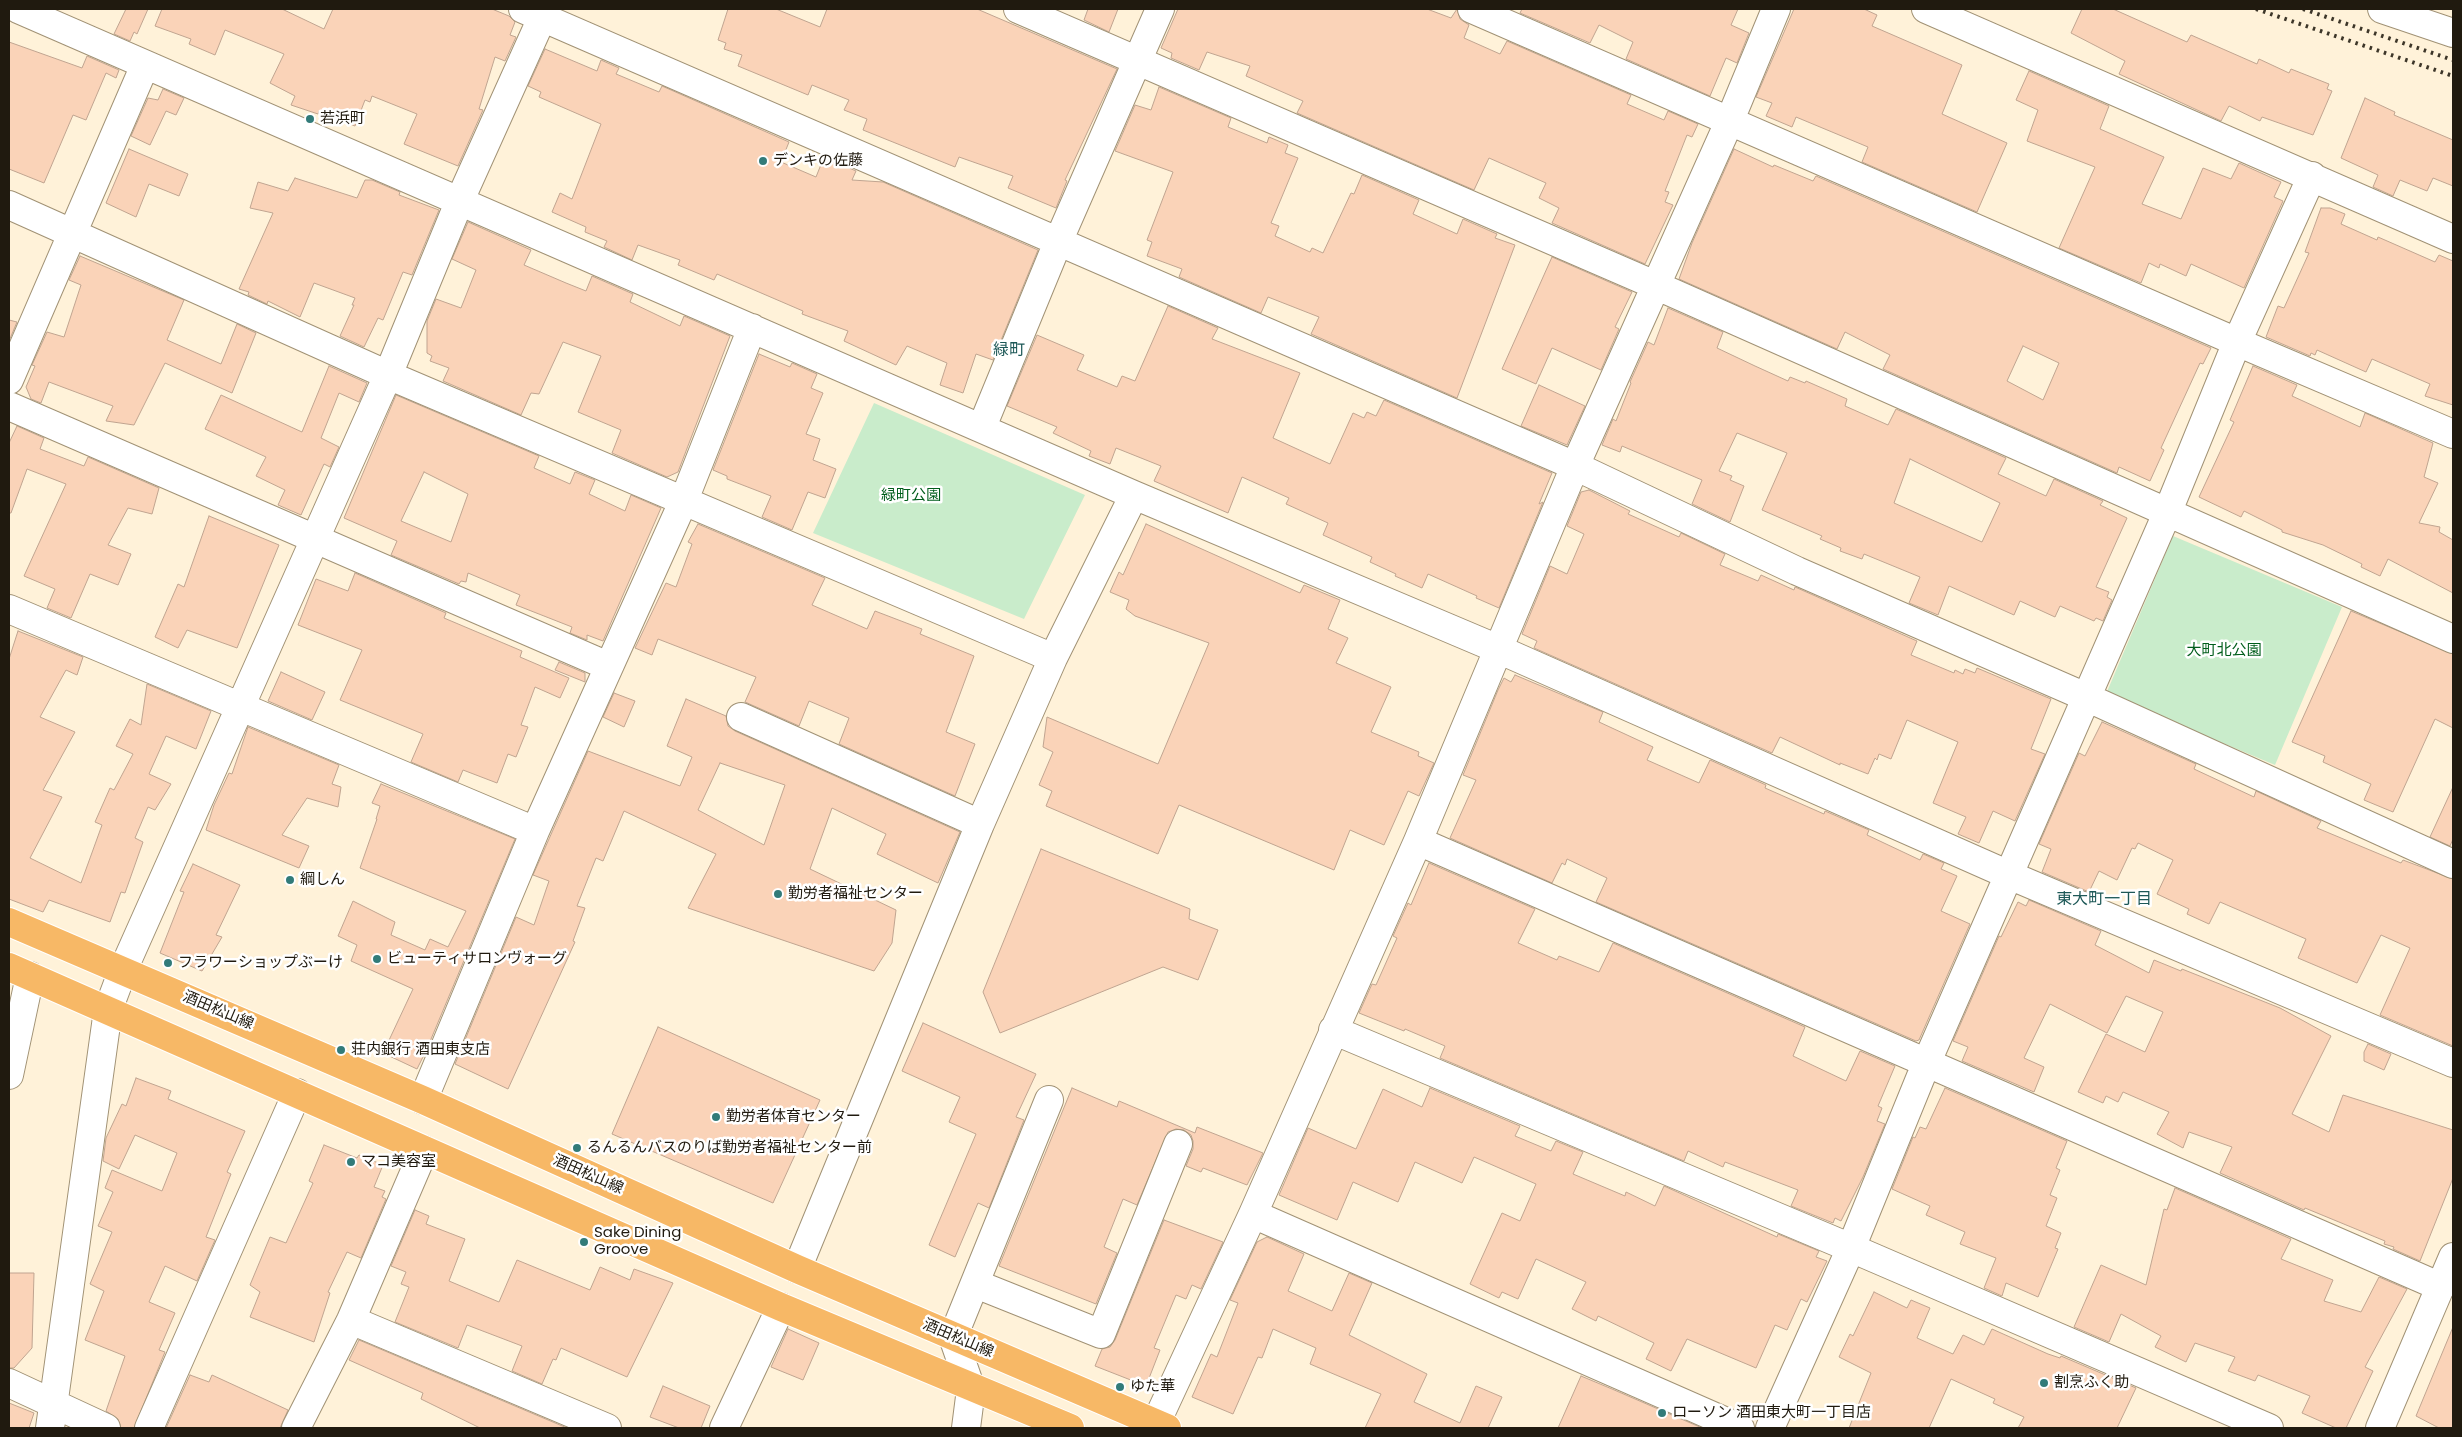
<!DOCTYPE html>
<meta charset="utf-8">
<style>
body{margin:0}
#map{position:relative;width:2462px;height:1437px;overflow:hidden;background:#fff2d9;font-family:Poppins,sans-serif}
canvas{display:block}
.frame{position:absolute;inset:0;border:10px solid #201a0f;pointer-events:none}
</style>
<div id="map">
<canvas width="2462" height="1437"></canvas>
<div class="frame"></div>
</div>
<script>
const g = document.querySelector('canvas').getContext('2d');
g.lineJoin = 'round';
function fill(path, color) { g.fillStyle = color; g.fill(path, 'evenodd'); }
const shape = rows => new Path2D(rows.map(r => 'M' + r).join(''));
function strokePath(path, color, width, dash) { g.strokeStyle = color; g.lineWidth = width; g.lineCap = dash ? 'butt' : 'round'; g.setLineDash(dash || []); g.stroke(path); }
function label(font, color, halo, rows, align = 'center') {
  g.font = font + ' Poppins,"Noto Sans JP",sans-serif'; g.lineWidth = 5; g.setLineDash([]); g.textBaseline = 'middle'; g.strokeStyle = halo; g.fillStyle = color; for (const [text, x, y, turn = 0] of rows) {
    g.save(); g.translate(x, y); g.rotate((+turn || 0) * Math.PI / 180); g.textAlign = isNaN(turn) ? turn : align; if (halo) g.strokeText(text, 0, 0); g.fillText(text, 0, 0); g.restore();
  }
}
fill(shape([
 [874,403,1085,495,1024,619,813,533],
 [2173,536,2342,607,2275,765,2106,694]
]), '#c9eccb');
const building = shape([
 [126,9,148,9,137,34,134,32,130,41,114,34,126,9],
 [162,9,282,9,324,29,333,9,492,9,509,16,515,22,510,35,516,37,505,61,495,57,479,109,483,110,458,166,404,144,417,114,372,96,370,102,365,100,355,126,319,111,318,114,291,105,295,96,270,83,284,54,225,30,215,55,189,44,191,39,155,26,162,9],
 [728,9,776,9,820,27,827,9,977,9,1117,69,1065,180,1067,181,1056,208,1008,188,1013,176,959,157,955,167,863,130,867,119,844,110,849,100,812,85,808,95,738,66,742,55,724,49,726,43,718,40,728,9],
 [1088,9,1118,9,1109,32,1084,20,1088,9],
 [1178,9,1427,9,1451,18,1457,9,1460,19,1469,25,1464,38,1500,54,1507,41,1631,95,1627,104,1664,120,1668,111,1698,124,1692,137,1687,135,1665,191,1669,192,1665,202,1673,205,1645,264,1552,223,1559,208,1539,198,1546,183,1489,158,1474,190,1297,113,1303,101,1246,76,1250,66,1207,52,1199,70,1171,58,1172,53,1161,48,1178,9],
 [1522,9,1738,9,1731,25,1749,33,1737,63,1726,58,1710,96,1626,59,1633,42,1599,25,1590,43,1520,13,1522,9],
 [1794,9,1864,9,1877,15,1872,26,1962,65,1942,114,2007,143,1977,212,1862,162,1868,147,1796,117,1792,127,1766,116,1772,103,1756,97,1794,9],
 [2082,9,2113,9,2187,42,2191,35,2257,64,2259,59,2289,73,2291,69,2329,84,2327,89,2332,91,2313,135,2262,117,2260,121,2229,106,2221,121,2119,74,2125,61,2071,33,2082,9],
 [9,42,82,68,87,56,119,70,116,78,106,73,86,120,73,115,44,183,9,169,9,42],
 [545,49,597,71,601,60,619,68,616,74,659,92,662,86,789,142,781,162,816,177,824,157,856,171,852,180,883,182,1038,250,993,360,976,354,963,393,940,385,947,363,907,346,896,365,844,341,848,331,802,314,803,311,717,274,714,280,678,265,680,260,638,245,632,260,604,247,607,241,585,232,586,227,552,212,560,193,572,199,601,124,539,97,541,92,528,86,545,49],
 [2029,71,2109,106,2100,129,2164,157,2142,204,2181,219,2203,168,2231,179,2239,163,2281,182,2274,197,2283,201,2244,288,2191,264,2186,276,2160,264,2159,268,2149,263,2141,283,2059,248,2095,167,2027,141,2038,110,2016,100,2029,71],
 [1159,87,1231,118,1228,127,1267,143,1269,137,1288,145,1285,153,1298,158,1271,223,1279,226,1275,236,1310,252,1312,248,1323,253,1351,193,1354,194,1362,175,1419,200,1413,214,1457,234,1463,219,1497,234,1495,238,1515,245,1457,398,1311,334,1319,317,1268,297,1261,313,1179,277,1182,269,1147,256,1152,242,1147,240,1173,172,1115,151,1135,105,1151,110,1159,87],
 [163,89,184,98,176,115,166,111,150,145,131,136,148,98,158,100,163,89],
 [2365,98,2395,112,2394,115,2453,140,2453,186,2433,178,2427,191,2400,180,2393,196,2373,187,2378,175,2341,158,2365,98],
 [129,149,188,174,179,196,149,184,136,217,106,203,129,149],
 [1734,149,1773,167,1774,165,1813,181,1816,176,2211,348,2203,364,2200,363,2161,448,2164,450,2150,481,2119,467,2117,473,1883,369,1890,355,1845,332,1837,349,1679,279,1692,243,1734,149],
 [2023,346,2059,363,2043,400,2007,381,2023,346],
 [295,178,357,198,365,180,372,180,400,192,399,195,439,210,412,275,403,272,383,320,378,318,364,347,340,336,354,305,352,305,355,298,314,283,300,317,268,301,267,304,248,295,249,292,239,289,273,213,250,208,258,182,288,191,295,178],
 [2321,208,2330,208,2345,214,2341,224,2377,240,2378,237,2435,262,2439,255,2453,261,2453,405,2425,396,2430,384,2372,359,2366,372,2317,350,2315,355,2311,353,2310,356,2266,337,2278,306,2284,308,2309,253,2305,252,2321,208],
 [468,222,531,250,524,265,566,283,586,291,592,276,633,294,630,302,680,326,684,316,730,336,678,472,667,477,612,453,621,430,578,412,601,356,563,342,539,394,531,393,521,415,443,381,449,368,430,361,432,356,427,353,427,321,436,299,461,308,476,270,452,259,468,222],
 [80,256,184,300,167,340,221,364,237,324,256,333,232,393,165,363,134,425,106,421,113,406,49,382,41,403,31,399,26,387,35,366,32,365,47,332,64,337,81,285,69,280,80,256],
 [1552,257,1632,292,1615,327,1619,329,1601,370,1552,348,1536,384,1502,369,1552,257],
 [1168,306,1218,328,1212,339,1300,373,1273,438,1330,464,1353,413,1364,418,1367,412,1376,416,1384,400,1552,473,1539,504,1543,502,1499,608,1476,598,1477,596,1428,574,1422,588,1395,576,1396,574,1370,562,1372,557,1323,535,1328,523,1286,504,1289,498,1242,477,1228,513,1154,481,1161,466,1116,448,1110,464,1089,456,1091,451,1053,433,1057,427,1007,406,1037,335,1084,355,1077,370,1117,387,1122,376,1135,381,1168,306],
 [1668,308,1723,332,1717,348,1755,366,1788,381,1790,377,1805,383,1806,381,1847,399,1845,406,1888,425,1896,409,2006,458,1998,474,2046,496,2054,479,2103,501,2100,505,2127,518,2096,587,2109,592,2107,597,2112,600,2103,621,2096,618,2094,621,2060,606,2055,617,2020,601,2014,615,1949,586,1938,615,1909,603,1920,577,1864,554,1862,559,1840,551,1841,548,1820,539,1822,536,1762,510,1787,453,1737,433,1719,471,1732,476,1730,480,1744,486,1730,522,1692,504,1702,480,1622,446,1620,452,1602,445,1613,419,1616,421,1631,383,1630,382,1648,342,1654,345,1668,308],
 [1910,459,2000,503,1982,542,1894,503,1910,459],
 [9,320,17,322,9,341,9,320],
 [759,354,790,367,792,363,817,374,811,388,823,393,806,434,820,439,813,460,836,469,825,498,808,492,792,530,762,517,771,496,727,479,727,476,713,470,759,354],
 [329,366,367,383,359,402,339,393,321,438,339,447,330,467,324,464,301,515,278,505,285,490,256,476,266,457,205,429,221,395,302,432,329,366],
 [2253,366,2297,385,2292,396,2360,427,2365,413,2433,443,2424,477,2438,483,2419,523,2440,527,2439,532,2453,540,2453,593,2388,559,2380,576,2361,567,2362,564,2323,545,2282,532,2282,530,2244,511,2241,517,2199,497,2234,422,2230,420,2253,366],
 [1539,385,1585,406,1567,445,1521,426,1539,385],
 [396,395,539,456,534,468,570,484,575,472,595,480,589,494,625,511,631,495,661,508,603,641,587,635,587,640,570,633,572,627,516,605,520,595,468,573,466,582,461,581,459,584,391,555,397,541,344,518,396,395],
 [424,472,468,494,451,542,401,521,424,472],
 [17,426,44,438,40,449,84,466,88,457,159,488,152,514,128,508,108,545,131,554,118,585,90,574,71,618,47,608,55,589,24,576,66,484,27,469,11,513,9,513,9,443,17,426],
 [1589,490,1630,511,1628,514,1679,537,1681,533,1725,554,1720,565,1758,581,1761,575,1794,590,1795,587,1917,641,1911,655,1954,673,1955,670,1963,674,1965,669,1975,673,1977,668,2051,699,2031,749,2045,754,2015,821,1993,811,1979,843,1958,834,1966,817,1933,803,1958,742,1907,720,1891,759,1879,754,1877,760,1875,758,1868,774,1840,763,1840,765,1780,737,1772,753,1534,648,1537,641,1522,634,1550,566,1567,574,1584,534,1567,526,1581,492,1589,490],
 [209,516,279,545,237,648,187,630,178,648,155,637,178,584,184,587,209,516],
 [698,524,825,578,812,605,867,629,875,611,922,629,920,634,974,656,946,732,975,744,955,796,839,744,849,718,809,701,799,726,745,702,756,677,658,639,652,655,635,648,666,583,676,587,692,544,688,542,698,524],
 [1146,524,1300,593,1304,585,1340,600,1328,629,1348,638,1336,663,1391,687,1371,732,1419,752,1418,756,1434,763,1419,796,1408,791,1384,845,1350,830,1334,870,1179,805,1158,854,1046,806,1052,791,1039,785,1053,752,1043,747,1047,717,1158,764,1209,643,1135,616,1126,609,1129,600,1110,592,1119,572,1123,575,1146,524],
 [355,573,446,613,444,618,522,651,520,657,569,678,560,698,535,687,521,725,528,727,516,757,508,754,497,783,463,770,458,782,411,762,423,734,340,700,362,650,298,625,316,579,348,591,355,573],
 [2351,611,2453,654,2453,728,2435,719,2393,812,2364,800,2371,784,2323,762,2325,756,2292,742,2351,611],
 [18,631,83,657,77,675,66,670,40,717,75,732,43,790,62,797,30,858,81,883,102,825,95,822,110,788,114,790,133,754,116,746,130,719,141,725,147,684,211,711,196,749,166,736,149,774,171,784,155,810,148,807,135,838,143,842,125,893,121,892,110,922,49,900,43,912,9,899,9,659,18,631],
 [559,662,585,673,585,682,555,670,559,662],
 [281,672,325,692,312,720,268,701,281,672],
 [1515,675,1603,712,1599,722,1653,747,1647,760,1699,783,1710,760,1766,785,1765,788,1824,814,1825,811,1869,830,1867,835,1920,860,1923,854,1944,863,1941,869,1957,876,1941,911,1970,924,1919,1040,1916,1041,1596,902,1607,878,1567,859,1565,865,1562,863,1552,883,1450,838,1476,780,1463,775,1498,690,1504,678,1511,682,1515,675],
 [614,693,635,701,624,727,603,717,614,693],
 [686,699,726,716,728,726,735,731,960,832,938,883,877,854,886,834,832,808,810,869,896,910,892,943,874,971,688,908,716,854,624,811,603,861,596,858,577,906,585,908,573,941,575,942,508,1089,455,1064,516,917,534,925,549,881,533,875,588,751,680,786,692,757,667,746,686,699],
 [720,763,785,785,764,845,698,810,720,763],
 [2102,722,2196,764,2194,769,2254,797,2256,791,2321,821,2317,828,2401,863,2403,860,2453,879,2453,1046,2380,1015,2410,948,2381,935,2357,983,2298,958,2306,939,2220,902,2209,924,2187,914,2189,909,2157,894,2173,860,2138,843,2135,849,2132,848,2117,880,2099,871,2089,892,2042,872,2051,849,2039,844,2079,753,2085,756,2102,722],
 [248,727,339,765,332,784,341,787,338,807,307,798,282,835,309,846,299,868,206,830,214,805,229,773,232,774,248,727],
 [381,784,515,839,426,1051,417,1069,383,1053,413,989,351,961,357,945,338,936,353,901,395,922,391,935,425,950,430,939,448,947,466,911,360,868,377,819,376,819,380,806,372,803,381,784],
 [2453,787,2453,839,2450,846,2430,837,2453,787],
 [1041,849,1190,909,1189,919,1218,930,1198,980,1163,967,1000,1033,983,992,1041,849],
 [1429,863,1535,909,1518,943,1557,960,1559,956,1599,972,1613,943,1805,1027,1793,1056,1846,1081,1860,1051,1895,1066,1878,1106,1882,1108,1877,1121,1885,1124,1863,1177,1841,1221,1835,1218,1833,1223,1791,1206,1798,1190,1725,1162,1723,1167,1688,1151,1684,1161,1440,1058,1445,1046,1405,1029,1404,1031,1359,1013,1372,984,1376,985,1397,938,1393,936,1408,903,1411,905,1429,863],
 [193,864,240,885,216,935,222,937,202,971,160,953,184,892,180,891,193,864],
 [2029,900,2101,931,2095,945,2149,973,2154,960,2181,971,2182,969,2280,1008,2331,1036,2292,1114,2329,1132,2343,1095,2453,1130,2453,1178,2420,1261,2393,1249,2394,1247,2384,1244,2385,1241,2305,1208,2304,1210,2220,1173,2232,1147,2189,1132,2183,1148,2157,1134,2169,1112,2123,1092,2118,1102,2106,1096,2103,1103,2078,1092,2106,1034,2145,1052,2163,1012,2126,996,2107,1033,2050,1004,2024,1058,2044,1067,2034,1092,1962,1061,1968,1047,1953,1041,1999,936,2001,937,2018,902,2026,906,2029,900],
 [923,1023,1036,1074,1016,1117,1024,1120,989,1208,978,1203,955,1257,929,1245,976,1134,949,1122,960,1097,902,1071,923,1023],
 [658,1027,820,1100,773,1203,612,1134,658,1027],
 [2368,1044,2391,1054,2384,1070,2364,1061,2364,1052,2368,1044],
 [136,1078,171,1091,168,1099,245,1131,227,1172,231,1174,206,1237,215,1240,197,1281,165,1266,149,1302,175,1313,159,1350,165,1352,134,1428,121,1428,118,1419,106,1411,125,1356,85,1340,104,1291,90,1284,112,1232,98,1226,113,1192,105,1188,112,1170,162,1191,177,1153,135,1135,119,1169,103,1161,106,1138,122,1104,126,1106,136,1078],
 [1072,1088,1117,1107,1119,1101,1195,1133,1197,1127,1263,1153,1247,1185,1203,1168,1201,1172,1186,1166,1193,1149,1193,1141,1191,1135,1184,1130,1176,1129,1168,1132,1137,1205,1123,1199,1104,1247,1117,1253,1096,1304,999,1266,1072,1088],
 [1430,1088,1520,1126,1515,1136,1551,1151,1556,1141,1583,1152,1573,1174,1625,1196,1626,1192,1655,1206,1664,1186,1777,1237,1778,1234,1819,1251,1816,1257,1827,1261,1807,1302,1801,1299,1787,1330,1775,1325,1756,1368,1687,1339,1671,1371,1646,1359,1654,1343,1598,1316,1596,1321,1572,1309,1586,1282,1536,1259,1518,1299,1502,1292,1499,1298,1470,1284,1502,1213,1520,1221,1536,1184,1474,1157,1462,1183,1415,1162,1398,1202,1353,1182,1337,1220,1279,1195,1308,1128,1356,1149,1383,1089,1422,1107,1430,1088],
 [1945,1088,2067,1141,2056,1168,2060,1170,2050,1195,2057,1198,2046,1226,2061,1233,2055,1248,2058,1249,2038,1297,2006,1283,2002,1296,1984,1288,1996,1258,1960,1244,1965,1232,1926,1215,1930,1206,1892,1189,1913,1137,1915,1138,1920,1127,1926,1129,1945,1088],
 [324,1145,357,1158,359,1155,383,1165,374,1187,385,1191,382,1197,386,1199,361,1258,347,1252,328,1292,330,1293,314,1342,250,1317,260,1292,250,1285,270,1237,286,1243,313,1183,309,1181,324,1145],
 [2175,1188,2291,1239,2281,1259,2333,1280,2324,1301,2361,1312,2379,1277,2407,1289,2365,1367,2373,1371,2346,1428,2336,1428,2302,1413,2310,1396,2258,1375,2255,1381,2228,1371,2235,1357,2195,1343,2186,1362,2155,1347,2161,1336,2121,1314,2109,1342,2074,1327,2101,1265,2146,1285,2164,1209,2167,1210,2175,1188],
 [415,1210,429,1216,426,1224,465,1239,449,1281,499,1302,517,1260,590,1290,600,1267,630,1280,634,1269,673,1283,627,1377,561,1348,556,1360,553,1359,542,1384,512,1371,522,1346,467,1325,458,1348,395,1322,409,1287,401,1284,406,1272,391,1266,415,1210],
 [1164,1220,1223,1242,1201,1289,1192,1285,1186,1299,1176,1295,1154,1348,1160,1350,1146,1386,1095,1366,1102,1349,1110,1347,1115,1340,1164,1220],
 [1267,1237,1304,1254,1288,1291,1332,1311,1349,1273,1372,1283,1349,1335,1427,1374,1414,1402,1460,1423,1476,1386,1502,1397,1488,1428,1365,1428,1381,1394,1310,1364,1316,1348,1273,1329,1262,1358,1258,1357,1233,1414,1192,1397,1211,1354,1217,1357,1238,1303,1230,1300,1257,1242,1267,1237],
 [9,1273,34,1273,32,1348,14,1368,9,1368,9,1273],
 [1874,1292,1907,1308,1911,1300,1930,1308,1917,1338,1953,1354,1963,1335,1984,1345,1992,1329,2048,1354,2060,1358,2061,1356,2136,1388,2117,1428,2018,1428,2024,1417,1993,1403,1995,1399,1951,1379,1929,1428,1849,1428,1871,1373,1839,1357,1850,1334,1853,1336,1874,1292],
 [2453,1327,2453,1428,2439,1428,2416,1416,2453,1327],
 [788,1329,819,1343,803,1380,771,1367,788,1329],
 [359,1340,567,1428,480,1428,421,1399,423,1393,349,1360,359,1340],
 [190,1375,209,1382,212,1375,288,1410,280,1428,166,1428,190,1375],
 [1581,1376,1612,1389,1702,1428,1558,1428,1581,1376],
 [663,1386,710,1406,701,1428,679,1428,650,1417,663,1386],
 [9,1403,34,1413,29,1428,9,1428,9,1403]
]);
fill(building, '#fad3b8');
strokePath(building, '#c0a490', 1);
const minor = shape([
 [18,9,1134,495,1498,649,2009,875,2453,1063],
 [523,9,1575,466,1797,571,2086,697,2453,864],
 [1018,9,1655,285,2453,639],
 [1472,9,2237,342,2453,434],
 [1926,9,2453,239],
 [2382,9,2453,33],
 [9,205,388,375,1053,658],
 [9,380,145,65],
 [9,406,608,666],
 [982,427,1058,242,1160,9],
 [9,609,535,831],
 [741,717,980,824],
 [1418,841,2441,1287],
 [1333,1030,1851,1248,2269,1428],
 [9,1075,30,976],
 [423,1100,535,831,684,500,752,328],
 [1253,1214,1740,1428],
 [797,1269,980,824,1053,658,1134,495],
 [976,1284,1101,1334,1178,1144],
 [351,1320,607,1428],
 [9,1383,106,1428],
 [1156,1423,1253,1214,1418,841,1575,466,1730,120,1776,9],
 [50,1428,108,1010,123,970,388,375,460,200,546,9],
 [149,1428,297,1093],
 [296,1428,351,1320,424,1150],
 [724,1428,781,1307],
 [966,1428,971,1389,953,1337,1049,1100],
 [1770,1428,1851,1248,1926,1064,2168,511,2237,342,2312,176],
 [2380,1428,2453,1257]
]);
const major = shape([
 [9,922,423,1100,797,1269,1167,1428],
 [9,967,781,1307,1070,1428]
]);
strokePath(minor, '#a19275', 30);
strokePath(major, '#fff', 30);
strokePath(minor, '#fff', 28);
strokePath(major, '#f7b866', 28);
strokePath(shape([
 [2256,9,2453,76],
 [2303,9,2453,60]
]), '#3d3629', 4, [2.5, 5]);
for (const [x, y, r, color] of [
 [310,119,5,"#327b79"],
 [763,161,5,"#327b79"],
 [290,880,5,"#327b79"],
 [778,894,5,"#327b79"],
 [377,959,5,"#327b79"],
 [168,963,5,"#327b79"],
 [341,1050,5,"#327b79"],
 [716,1117,5,"#327b79"],
 [577,1148,5,"#327b79"],
 [351,1162,5,"#327b79"],
 [584,1242,5,"#327b79"],
 [2044,1383,5,"#327b79"],
 [1120,1387,5,"#327b79"],
 [1662,1413,5,"#327b79"]
]) { const dot = new Path2D(); dot.arc(x, y, r, 0, 2 * Math.PI); g.fillStyle = color; g.fill(dot); strokePath(dot, '#fff', 2); }
label('15px', '#201a0f', '#fff', [
 ["若浜町",320,119],
 ["デンキの佐藤",773,161],
 ["綱しん",300,880],
 ["勤労者福祉センター",788,894],
 ["ビューティサロンヴォーグ",387,959],
 ["フラワーショップぶーけ",178,963],
 ["荘内銀行 酒田東支店",351,1050],
 ["勤労者体育センター",726,1117],
 ["るんるんバスのりば勤労者福祉センター前",587,1148],
 ["マコ美容室",361,1162],
 ["Sake Dining",594,1233],
 ["Groove",594,1250],
 ["割烹ふく助",2054,1383],
 ["ゆた華",1130,1387],
 ["ローソン 酒田東大町一丁目店",1672,1413]
], 'left');
label('15px', '#005d1b', '#fff', [
 ["緑町公園",911,496],
 ["大町北公園",2224,651]
]);
label('15px', '#201a0f', '#fff', [
 ["酒田松山線",218,1011,23],
 ["酒田松山線",588,1175,24],
 ["酒田松山線",958,1339,23]
]);
label('16px', '#1d5857', '#fff', [
 ["緑町",1009,351],
 ["東大町一丁目",2104,900]
]);
</script>
